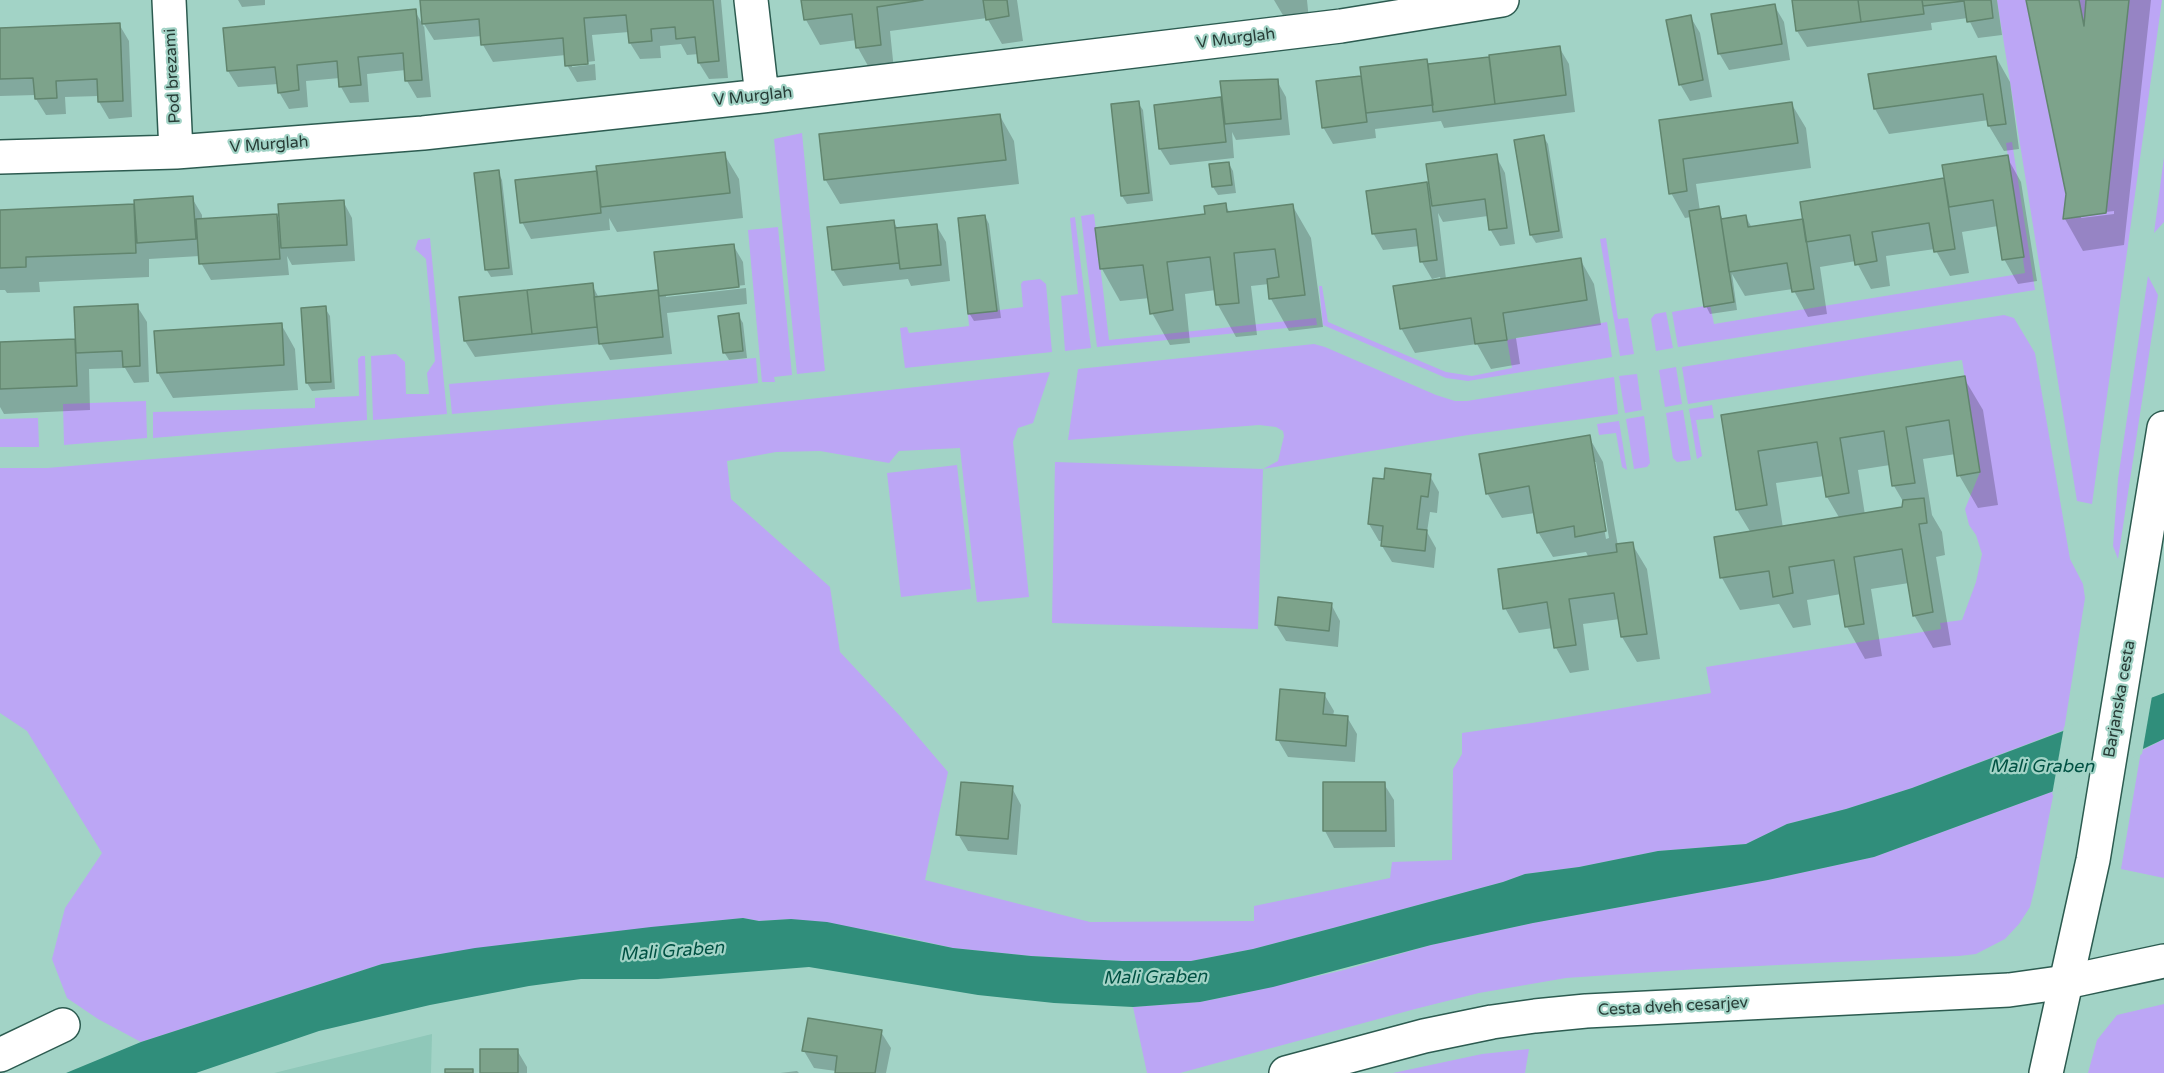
<!DOCTYPE html>
<style>
body{margin:0}
canvas{display:block;background:#a2d3c6}
</style>
<canvas width="2164" height="1073"></canvas>
<script>
const g = document.querySelector('canvas').getContext('2d');
g.lineJoin = 'round';
function fill(path, color) { g.fillStyle = color; g.fill(path, 'evenodd'); }
const shape = rows => new Path2D(rows.map(r => 'M' + r).join(''));
function strokePath(path, color, width, dash) { g.strokeStyle = color; g.lineWidth = width; g.lineCap = dash ? 'butt' : 'round'; g.setLineDash(dash || []); g.stroke(path); }
function label(font, color, halo, rows, align = 'center') {
  g.font = font + ' "Varela Round",sans-serif'; g.lineWidth = 4.5; g.setLineDash([]); g.textBaseline = 'middle'; g.strokeStyle = halo; g.fillStyle = color; for (const [text, x, y, turn = 0] of rows) {
    g.save(); g.translate(x, y); g.rotate((+turn || 0) * Math.PI / 180); g.textAlign = isNaN(turn) ? turn : align; if (halo) g.strokeText(text, 0, 0); g.fillText(text, 0, 0); g.restore();
  }
}
fill(shape([
 [432,1034,431,1073,274,1073]
]), '#8fc8b9');
fill(shape([
 [1997,0,2162,0,2092,504,2077,501],
 [802,133,825,371,797,374,774,139],
 [2012,142,2035,290,1678,347,1672,312,1710,305,1714,324,2025,273,2006,143],
 [2164,157,2164,222,2154,233],
 [1094,214,1109,340,1316,318,1317,325,1097,347,1081,216],
 [1075,217,1091,348,1065,351,1061,296,1078,294,1070,218],
 [778,227,792,375,774,377,775,382,762,382,748,230],
 [430,238,447,414,373,420,371,356,396,354,405,362,406,394,429,394,427,373,435,361,426,259,415,249,418,240],
 [1606,238,1618,319,1628,318,1634,354,1620,356,1600,239],
 [2148,276,2158,295,2118,559,2113,546,2118,479],
 [1040,279,1046,284,1052,352,905,368,900,328,907,327,909,333,969,326,968,314,1023,307,1021,284,1023,281],
 [1319,286,1322,286,1328,322,1446,372,1472,376,1512,368,1507,340,1607,322,1612,357,1468,381,1446,378,1323,325],
 [1666,312,1673,348,1656,351,1651,319,1655,314],
 [2004,315,2014,318,2035,353,2070,559,2083,584,2085,598,2064,730,1912,788,1846,809,1787,824,1746,844,1658,851,1579,867,1525,874,1503,882,1333,928,1253,949,1191,961,1122,961,1031,956,953,948,886,933,791,919,759,921,743,918,537,940,382,964,141,1042,98,1019,67,998,52,959,65,908,102,853,27,731,0,713,0,468,47,468,508,429,702,411,1050,372,1033,423,1018,428,1013,442,1029,597,977,602,960,448,899,451,889,463,820,451,776,452,727,461,731,499,830,587,840,652,901,717,948,772,925,880,1090,922,1254,921,1254,906,1390,878,1392,862,1452,860,1453,769,1462,754,1462,733,1532,723,1711,693,1706,667,1941,629,1940,623,1962,620,1976,582,1982,554,1976,535,1969,525,1965,509,1980,472,1962,360,1688,404,1682,367],
 [1314,344,1325,347,1436,395,1455,401,1467,401,1614,377,1618,414,1468,435,1263,469,1258,629,1052,623,1055,462,1263,469,1278,461,1284,436,1283,431,1276,427,1259,425,1068,440,1078,369],
 [361,356,365,356,367,420,153,438,153,412,315,408,315,398,359,396,358,359],
 [756,358,758,383,649,396,452,414,449,384],
 [1676,367,1682,404,1665,407,1659,370],
 [1637,374,1642,410,1625,413,1619,376],
 [146,401,147,438,64,445,63,404],
 [1712,405,1714,418,1696,420,1702,456,1697,459,1689,409],
 [1683,410,1691,460,1677,462,1673,458,1666,413],
 [1644,416,1650,463,1647,467,1634,469,1626,419],
 [38,418,39,447,0,447,0,419],
 [1619,421,1627,470,1622,467,1616,433,1599,435,1597,424],
 [957,465,971,589,901,597,887,473],
 [2164,739,2164,878,2121,869,2141,751],
 [2054,791,2036,883,2030,907,2019,924,2005,939,1976,954,1959,956,1698,969,1566,978,1479,993,1415,1009,1180,1073,1147,1073,1133,1007,1200,1002,1240,994,1344,970,1431,945,1533,923,1768,880,1874,857],
 [2164,1004,2164,1073,2088,1073,2097,1040,2117,1015],
 [1529,1049,1525,1073,1393,1073,1482,1054]
]), '#bca6f5');
fill(shape([
 [2164,693,2164,739,2054,791,1874,857,1768,880,1533,923,1431,945,1273,987,1200,1002,1133,1007,1054,1003,978,995,809,967,658,979,581,979,529,986,430,1005,319,1031,196,1073,66,1073,141,1042,382,964,475,948,651,927,743,918,759,921,791,919,827,922,953,948,1031,956,1122,961,1191,961,1253,949,1333,928,1503,882,1525,874,1579,867,1658,851,1746,844,1787,824,1846,809,1912,788]
]), '#308e7b');
fill(shape([
 [2152,696,2142,754,2052,795,2064,727]
]), '#a2d3c6');
fill(shape([
 [238,0,265,0,265,5,242,7],
 [422,0,721,0,728,78,709,79,699,63,699,54,687,55,681,44,660,46,661,58,640,59,630,43,629,32,592,35,595,61,572,64,572,67,595,64,596,80,577,82,567,65,566,55,493,62,483,45,482,36,434,40,424,24,431,97,417,98,407,81,406,70,367,74,369,102,350,103,341,87,340,78,306,81,308,107,289,109,279,92,278,84,238,87,228,71,415,11,424,27],
 [803,0,1017,0,1023,41,1002,44,987,18,890,31,894,70,872,73,858,48,857,40,820,45,806,20],
 [1274,0,1307,0,1309,20,1287,22],
 [1793,0,1997,0,2002,35,1978,38,1968,18,1931,23,1932,30,1807,47,1797,31],
 [2028,0,2086,0,2088,4,2088,0,2151,0,2124,245,2083,251,2065,219,2067,194],
 [2114,211,2114,214,2081,218,2081,215],
 [1774,5,1784,22,1790,60,1729,70,1719,53],
 [1690,16,1700,33,1712,97,1690,101,1680,84],
 [119,24,129,41,132,117,109,119,99,102,99,96,65,97,66,114,46,115,36,99,36,95,0,96,0,29],
 [1559,47,1569,64,1575,112,1444,128,1441,121,1375,129,1376,138,1333,144,1323,127,1318,83,1363,77,1426,60,1429,66],
 [1996,57,2010,82,2019,149,2004,151,1989,126,1989,120,1889,134,1875,109],
 [1277,81,1286,97,1290,135,1236,140,1232,132,1234,158,1170,165,1160,149,1220,99,1225,107],
 [1138,103,1143,110,1153,201,1127,204,1122,196],
 [1791,103,1806,128,1811,168,1696,184,1700,211,1718,208,1723,220,1746,217,1752,228,1805,220,1802,203,1946,179,2007,157,2021,182,2037,281,2018,284,2004,259,1998,226,1962,232,1969,273,1950,276,1935,249,1886,256,1890,286,1871,289,1856,261,1820,267,1827,314,1808,317,1793,289,1745,296,1732,274,1737,310,1710,314,1706,306,1691,217,1685,218,1671,193,1661,121],
 [1000,116,1014,141,1019,184,840,204,825,179],
 [1543,136,1548,144,1563,238,1536,243,1531,235],
 [724,154,739,179,743,218,617,232,609,218,610,230,531,239,522,222,598,172],
 [1496,156,1505,173,1515,244,1500,246,1490,229,1488,216,1443,222,1438,213,1446,279,1580,259,1594,284,1601,325,1516,338,1520,364,1491,369,1477,344,1415,353,1401,328,1441,280,1440,277,1432,279,1422,262,1420,246,1383,250,1373,233,1426,184,1431,192],
 [1229,164,1233,171,1236,193,1218,195,1213,187],
 [498,172,502,180,513,275,491,277,486,269],
 [192,198,202,215,202,220,276,216,281,225,343,201,352,218,355,261,292,265,287,256,289,275,211,280,201,263,200,256,149,259,149,277,39,282,40,292,7,293,5,290,0,290,0,211,133,206,136,212],
 [1225,205,1230,213,1292,205,1311,238,1323,327,1289,331,1271,299,1269,284,1251,286,1257,335,1236,337,1218,305,1216,290,1185,294,1190,343,1170,345,1152,313,1150,298,1120,301,1102,269,1097,229,1207,215],
 [985,216,989,224,1001,318,974,321,969,313],
 [893,221,898,229,936,225,946,242,950,281,911,286,908,279,843,286,833,270],
 [733,245,743,262,745,285,666,294,666,297,746,288,747,304,667,313,672,354,610,360,601,344,475,357,465,341,592,285,599,298,660,291],
 [137,306,147,322,149,382,134,383,125,368,89,369,90,410,4,414,0,407,0,344,74,340,77,346],
 [325,308,330,316,335,389,312,391,307,383],
 [738,315,743,323,747,358,729,360,724,352],
 [281,324,295,349,298,390,173,398,158,373],
 [1964,378,1983,410,1998,505,1978,508,1959,475,1956,454,1923,459,1932,515,1942,532,1945,555,1936,557,1951,645,1933,648,1914,615,1909,583,1871,589,1882,656,1865,659,1847,627,1841,594,1807,600,1811,625,1793,628,1779,604,1740,610,1722,578,1715,538,1751,533,1737,510,1722,416],
 [1890,465,1894,486,1904,503,1903,508,1865,515,1858,470],
 [1824,476,1827,497,1840,519,1783,528,1776,483],
 [1589,437,1603,462,1618,546,1632,544,1647,569,1660,659,1637,662,1622,637,1620,619,1583,624,1589,670,1570,673,1556,648,1553,628,1519,633,1505,608,1589,558,1586,552,1553,557,1538,532,1535,513,1502,518,1487,493],
 [1593,462,1596,462,1609,538,1606,539],
 [1430,476,1439,492,1437,513,1430,512,1427,532,1436,548,1434,568,1392,562,1382,546,1383,541,1379,541,1369,524,1385,481],
 [1331,604,1340,621,1338,647,1286,641,1276,625],
 [1324,694,1334,711,1333,716,1347,717,1357,734,1355,762,1288,757,1278,740],
 [1384,784,1394,800,1395,847,1334,848,1325,831],
 [1012,788,1021,805,1017,855,968,851,958,834],
 [881,1032,891,1048,886,1073,836,1073,836,1071,814,1068,804,1051],
 [517,1050,527,1067,527,1073,482,1073],
 [797,1071,799,1073,780,1073]
]), '#0003');
const building = shape([
 [420,0,713,0,719,61,698,63,695,37,676,39,675,27,651,29,652,41,629,43,626,15,584,18,588,64,565,66,563,38,481,45,479,19,422,24,420,0],
 [801,0,923,0,877,7,881,45,856,48,852,14,804,20,801,0],
 [983,0,1007,0,1009,16,986,20,983,0],
 [1792,0,1858,0,1861,22,1796,31,1792,0],
 [1858,0,1922,0,1924,14,1861,22,1858,0],
 [1922,0,1991,0,1993,18,1967,22,1964,1,1923,6,1922,0],
 [2026,0,2079,0,2084,26,2086,0,2129,0,2106,213,2063,219,2066,194,2026,0],
 [1775,4,1782,44,1718,54,1711,14,1775,4],
 [416,9,422,80,405,81,403,53,358,57,361,85,339,87,337,61,297,65,299,90,278,93,275,67,227,71,223,28,416,9],
 [1691,15,1703,80,1679,85,1666,20,1691,15],
 [120,23,123,101,98,102,97,79,56,81,57,98,35,99,33,78,0,79,0,28,120,23],
 [1560,46,1566,95,1495,104,1489,55,1560,46],
 [1996,56,2006,124,1988,126,1983,94,1874,109,1868,74,1996,56],
 [1489,57,1495,104,1433,112,1428,64,1489,57],
 [1427,59,1433,105,1366,113,1360,67,1427,59],
 [1361,76,1367,122,1322,128,1316,81,1361,76],
 [1278,79,1281,119,1225,124,1220,81,1278,79],
 [1221,97,1226,142,1159,149,1154,105,1221,97],
 [1139,101,1149,193,1121,196,1111,104,1139,101],
 [1792,102,1798,143,1683,159,1687,191,1669,194,1659,120,1792,102],
 [1000,114,1006,160,824,180,819,134,1000,114],
 [1544,135,1559,231,1530,235,1514,140,1544,135],
 [725,152,730,193,601,207,596,166,725,152],
 [1497,154,1507,228,1489,230,1485,199,1432,206,1426,164,1497,154],
 [2008,155,2024,257,2002,260,1993,200,1949,207,1942,165,2008,155],
 [1229,162,1232,185,1212,187,1209,164,1229,162],
 [499,170,509,268,485,270,474,173,499,170],
 [597,171,601,213,520,223,515,180,597,171],
 [1944,178,1955,249,1934,252,1929,223,1872,232,1877,261,1855,265,1850,235,1806,242,1800,202,1944,178],
 [1427,182,1437,260,1420,262,1416,229,1372,234,1366,191,1427,182],
 [193,196,196,239,137,243,134,200,193,196],
 [344,200,347,245,281,248,278,204,344,200],
 [1226,203,1227,212,1293,204,1305,295,1269,299,1267,279,1279,277,1275,249,1234,253,1239,303,1216,305,1210,257,1167,262,1173,310,1150,314,1143,265,1100,269,1095,228,1205,214,1204,206,1226,203],
 [134,204,136,253,26,257,26,267,0,268,0,210,134,204],
 [1719,206,1734,302,1704,307,1689,211,1719,206],
 [277,214,280,259,199,264,196,219,277,214],
 [985,215,997,311,968,314,958,218,985,215],
 [1746,215,1748,227,1803,219,1814,289,1792,292,1787,263,1729,272,1721,219,1746,215],
 [894,220,899,263,832,270,827,227,894,220],
 [937,224,941,265,900,269,895,228,937,224],
 [734,244,739,287,659,296,654,252,734,244],
 [1581,258,1587,300,1503,313,1507,340,1475,344,1471,318,1400,329,1393,286,1581,258],
 [593,283,597,327,532,334,527,290,593,283],
 [527,290,532,334,464,341,459,297,527,290],
 [658,290,663,337,599,344,594,297,658,290],
 [138,304,140,366,123,367,122,351,76,353,74,307,138,304],
 [326,306,331,382,306,383,301,308,326,306],
 [739,313,743,351,723,353,718,316,739,313],
 [282,323,284,365,157,373,154,331,282,323],
 [75,339,77,386,0,389,0,342,75,339],
 [1965,376,1980,472,1957,476,1949,420,1906,427,1915,483,1892,486,1884,431,1840,438,1849,493,1826,497,1817,442,1758,451,1767,505,1736,510,1721,415,1965,376],
 [1590,435,1606,531,1575,537,1574,526,1537,533,1529,486,1486,494,1479,454,1590,435],
 [1385,468,1431,474,1428,497,1421,496,1417,529,1427,530,1425,551,1381,546,1383,526,1368,524,1373,478,1384,479,1385,468],
 [1924,498,1927,523,1919,524,1933,612,1913,616,1902,549,1854,557,1864,624,1845,627,1834,560,1789,567,1793,593,1773,597,1769,571,1720,578,1714,537,1902,507,1903,500,1924,498],
 [1633,542,1647,634,1621,637,1614,593,1569,599,1576,645,1554,648,1547,602,1503,609,1498,569,1617,552,1616,544,1633,542],
 [1278,597,1332,603,1329,631,1275,625,1278,597],
 [1280,689,1325,693,1323,714,1348,716,1346,746,1276,740,1280,689],
 [961,782,1013,786,1008,839,956,835,961,782],
 [1323,782,1385,782,1386,831,1323,831,1323,782],
 [808,1018,882,1030,875,1073,835,1073,837,1056,802,1051,808,1018],
 [480,1049,518,1049,518,1073,480,1073,480,1049],
 [445,1069,473,1069,473,1073,445,1073,445,1069]
]);
fill(building, '#7da38b');
strokePath(building, '#61856e', 1.5);
const minor = shape([
 [169,0,176,152],
 [751,0,762,96],
 [0,157,176,152,423,133,762,96,1341,26,1502,0],
 [0,1055,63,1025],
 [1286,1073,1424,1036,1492,1022,1535,1016,1586,1011,2009,990,2066,982,2164,961]
]);
const major = shape([
 [2046,1073,2093,860,2164,428]
]);
strokePath(minor, '#2c5b50', 36);
strokePath(major, '#2c5b50', 36);
strokePath(minor, '#fff', 33);
strokePath(major, '#fff', 33);
label('16px', '#273c36', '#a2d3c6', [
 ["V Murglah",1236,39,-7],
 ["Pod brezami",173,76,-93],
 ["V Murglah",753,97,-6],
 ["V Murglah",269,145,-4],
 ["Barjanska cesta",2120,699,-80],
 ["Cesta dveh cesarjev",1673,1007,-3]
]);
label('italic 18px', '#005143', '#a2d3c6', [
 ["Mali Graben",2042,767],
 ["Mali Graben",672,952,-4],
 ["Mali Graben",1155,978,-1]
]);
</script>
